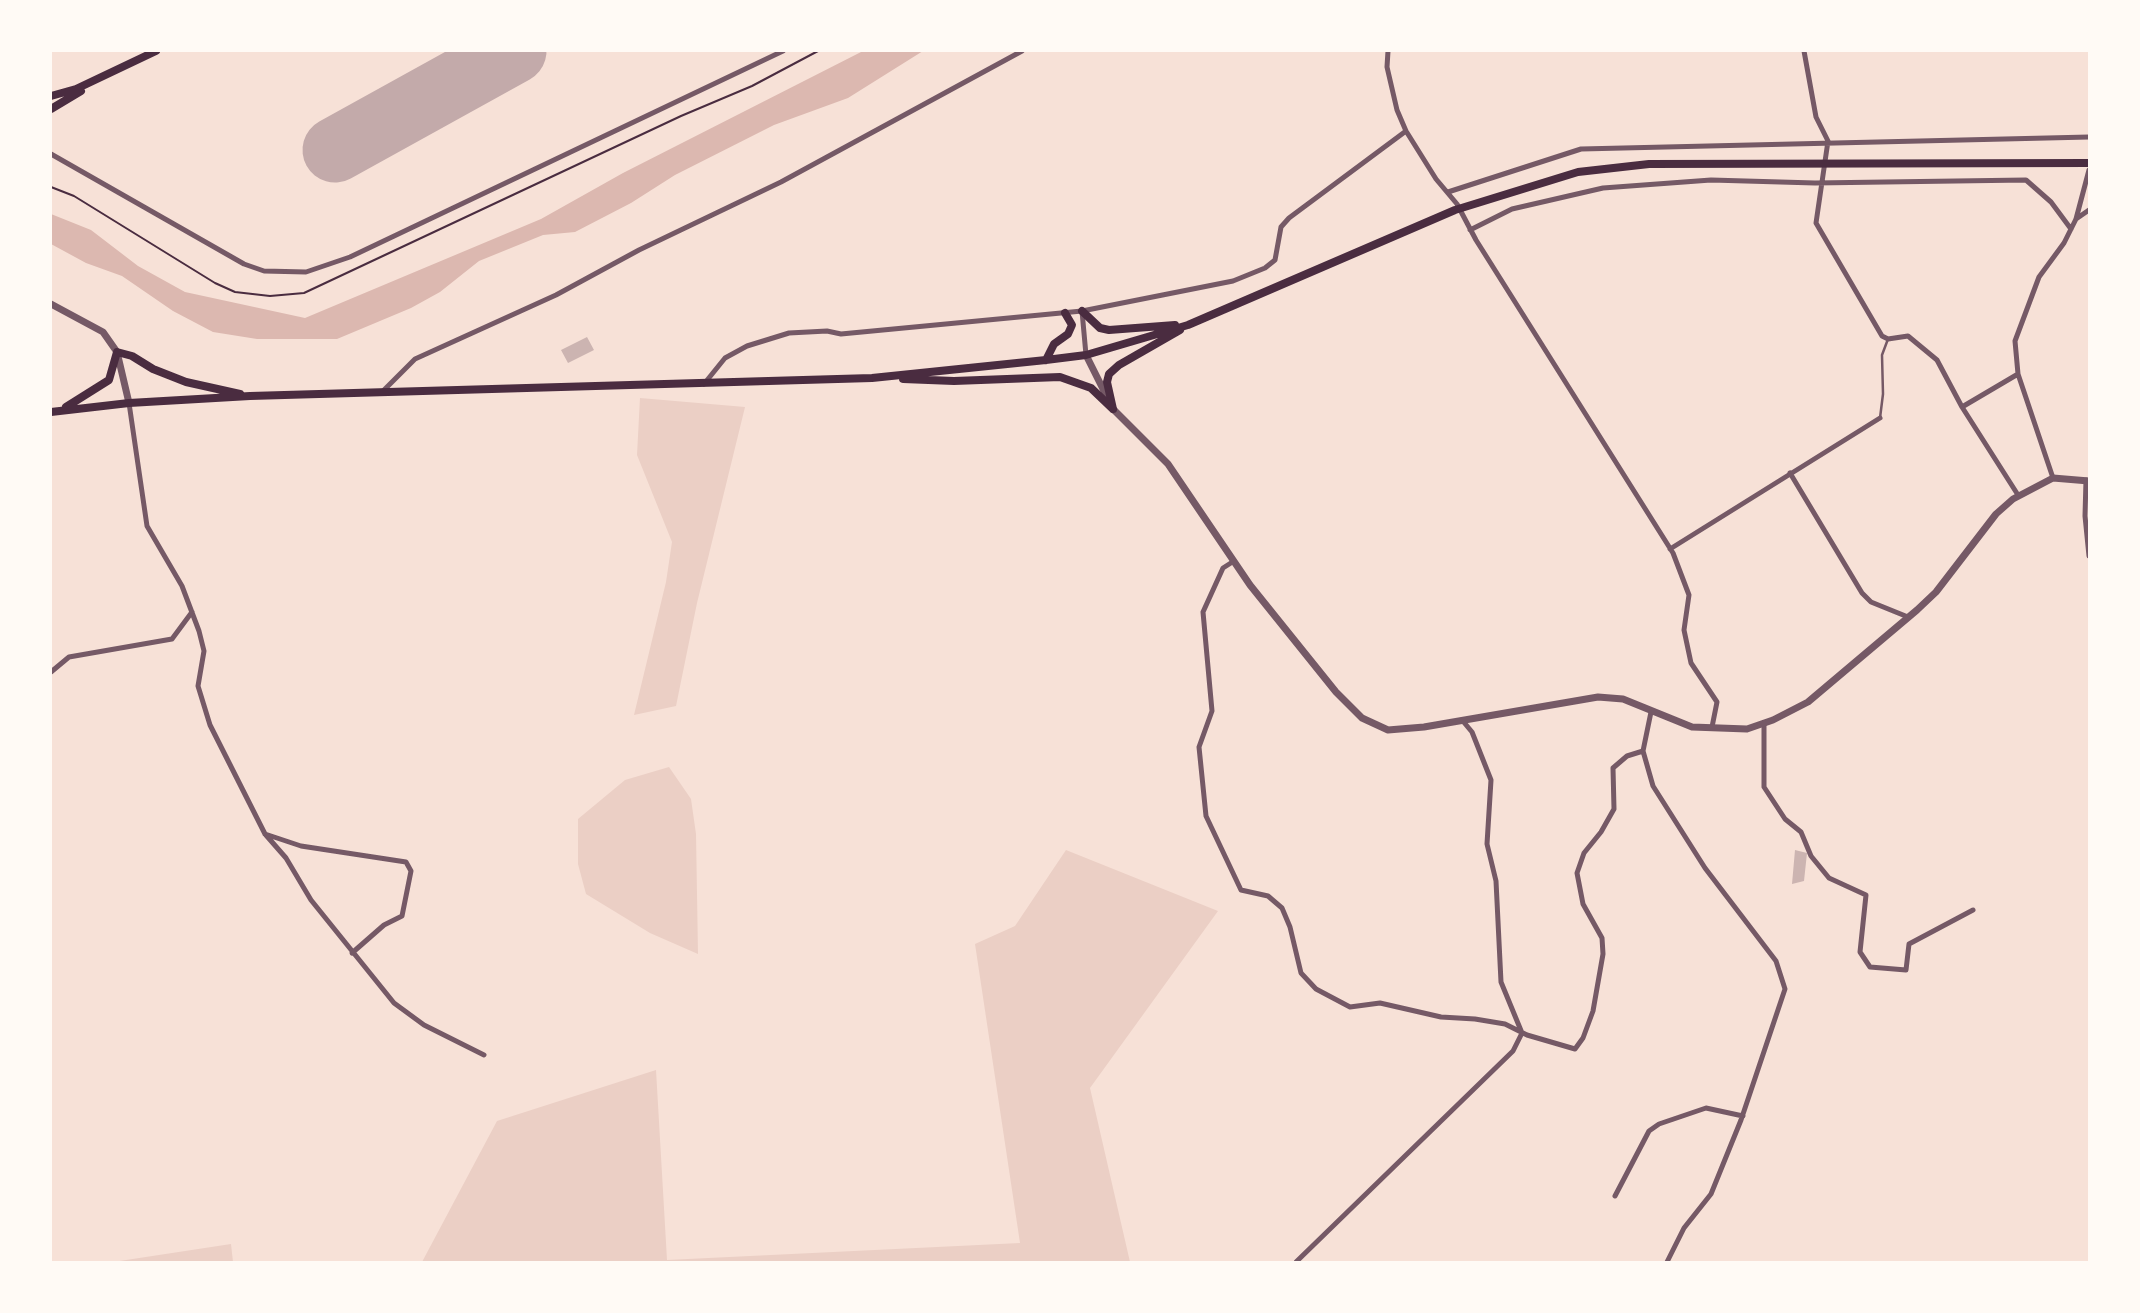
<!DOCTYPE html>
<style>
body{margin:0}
#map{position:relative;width:2140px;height:1313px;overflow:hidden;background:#f7e1d7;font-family:Lato,sans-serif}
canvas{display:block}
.frame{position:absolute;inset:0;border:52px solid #fffaf5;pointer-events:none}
</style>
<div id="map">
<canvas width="2140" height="1313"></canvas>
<div class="frame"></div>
</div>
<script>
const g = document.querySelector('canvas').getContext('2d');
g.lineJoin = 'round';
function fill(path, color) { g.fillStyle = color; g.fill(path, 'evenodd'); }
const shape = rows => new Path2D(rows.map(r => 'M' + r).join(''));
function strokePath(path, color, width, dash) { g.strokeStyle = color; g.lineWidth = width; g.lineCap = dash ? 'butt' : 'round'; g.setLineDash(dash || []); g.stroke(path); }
fill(shape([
 [640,398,745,407,697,603,676,706,634,715,666,582,672,542,637,455],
 [669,767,691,799,696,834,698,954,650,933,586,894,578,864,578,819,625,780],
 [1066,850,1218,911,1090,1088,1130,1262,422,1262,497,1121,656,1070,667,1260,1020,1243,975,944,1015,926],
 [231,1244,233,1262,113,1262]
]), '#ebcfc5');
fill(shape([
 [863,51,923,51,848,98,774,125,675,175,631,203,575,232,543,235,479,261,440,292,411,308,337,339,257,339,213,332,173,311,122,276,86,263,51,244,51,214,91,230,138,266,185,292,305,318,541,219,623,173]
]), '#dcb8b0');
strokePath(shape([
 [335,150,514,51]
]), '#c3aaaa', 65);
fill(shape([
 [587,337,594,350,568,363,561,350],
 [1795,850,1807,853,1804,881,1792,884]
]), '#ccb4b1');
strokePath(shape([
 [51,187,74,196,215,283,235,292,270,296,304,293,681,116,752,86,818,51]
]), '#4a2c40', 2);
strokePath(shape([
 [1880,418,1883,394,1882,355,1888,339]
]), '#755966', 2.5);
strokePath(shape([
 [1388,51,1387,67,1397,110,1406,131,1436,179,1457,204,1476,240,1673,553,1689,595,1684,630,1691,663,1717,702,1712,727],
 [1804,51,1816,117,1828,141,1816,223,1882,336,1888,339,1908,336,1937,360,1962,407,2018,495],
 [51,154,244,264,264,271,306,272,350,257,783,51],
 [1448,192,1581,149,2089,137],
 [2076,219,2089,210],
 [1470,230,1512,209,1603,188,1711,180,1815,183,2026,180,2051,202,2071,229],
 [1082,311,1086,355],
 [704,384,725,358,747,346,789,333,827,331,841,334,1082,311,1233,281,1265,268,1275,260,1281,227,1289,218,1406,131],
 [382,392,415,359,556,295,639,250,781,182,1022,51],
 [129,403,147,526,182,586,199,631,204,651,198,686,210,725,265,834,286,858,311,900,394,1003,424,1025,484,1055],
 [1962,407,2018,374],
 [1790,473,1862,593,1871,602,1908,617],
 [2053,478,2018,374,2015,341,2039,277,2064,243,2076,219,2089,170],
 [2086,480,2085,516,2089,556],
 [1670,549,1880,418],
 [1234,561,1223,568,1203,612,1212,711,1199,747,1206,816,1241,890,1268,896,1282,908,1290,927,1301,973,1316,989,1350,1007,1380,1003,1441,1017,1475,1019,1505,1024,1527,1035,1575,1049,1583,1038,1593,1011,1603,954,1602,938,1583,904,1577,873,1584,853,1601,832,1614,809,1613,768,1627,756,1643,751],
 [51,672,69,657,172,639,192,612],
 [1651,712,1643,751,1653,786,1705,868,1776,961,1785,989,1741,1120,1711,1194,1684,1228,1667,1262],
 [1764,723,1764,787,1785,819,1801,832,1811,856,1829,878,1866,895,1860,952,1870,967,1906,970,1909,944,1973,910],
 [265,834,301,846,406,862,411,871,402,916,384,925,352,953],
 [1615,1196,1649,1131,1659,1124,1706,1108,1743,1116],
 [1296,1262,1513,1051,1522,1033,1501,982,1496,881,1487,844,1491,780,1472,732,1462,720]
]), '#755966', 5);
strokePath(shape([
 [51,304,103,332,117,352,129,403],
 [1086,355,1113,409,1168,464,1250,585,1336,692,1362,718,1388,730,1424,727,1598,697,1623,699,1692,727,1747,729,1773,720,1808,702,1917,610,1936,592,1996,514,2013,499,2053,478,2089,481]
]), '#755966', 7);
strokePath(shape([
 [51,96,76,89,156,51],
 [51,109,81,91],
 [1082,311,1100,328,1109,330,1175,325],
 [1046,360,1054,344,1068,334,1072,325,1065,313],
 [903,379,954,381,1060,377,1091,388,1113,409],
 [66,407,109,380,117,352,132,356,153,369,186,382,240,394],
 [1113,409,1107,382,1109,374,1119,365,1180,330],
 [51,412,129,403,250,396,872,378,1046,360,1086,355,1188,325,1455,210,1578,172,1649,164,2089,163]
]), '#4a2c40', 8);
</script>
